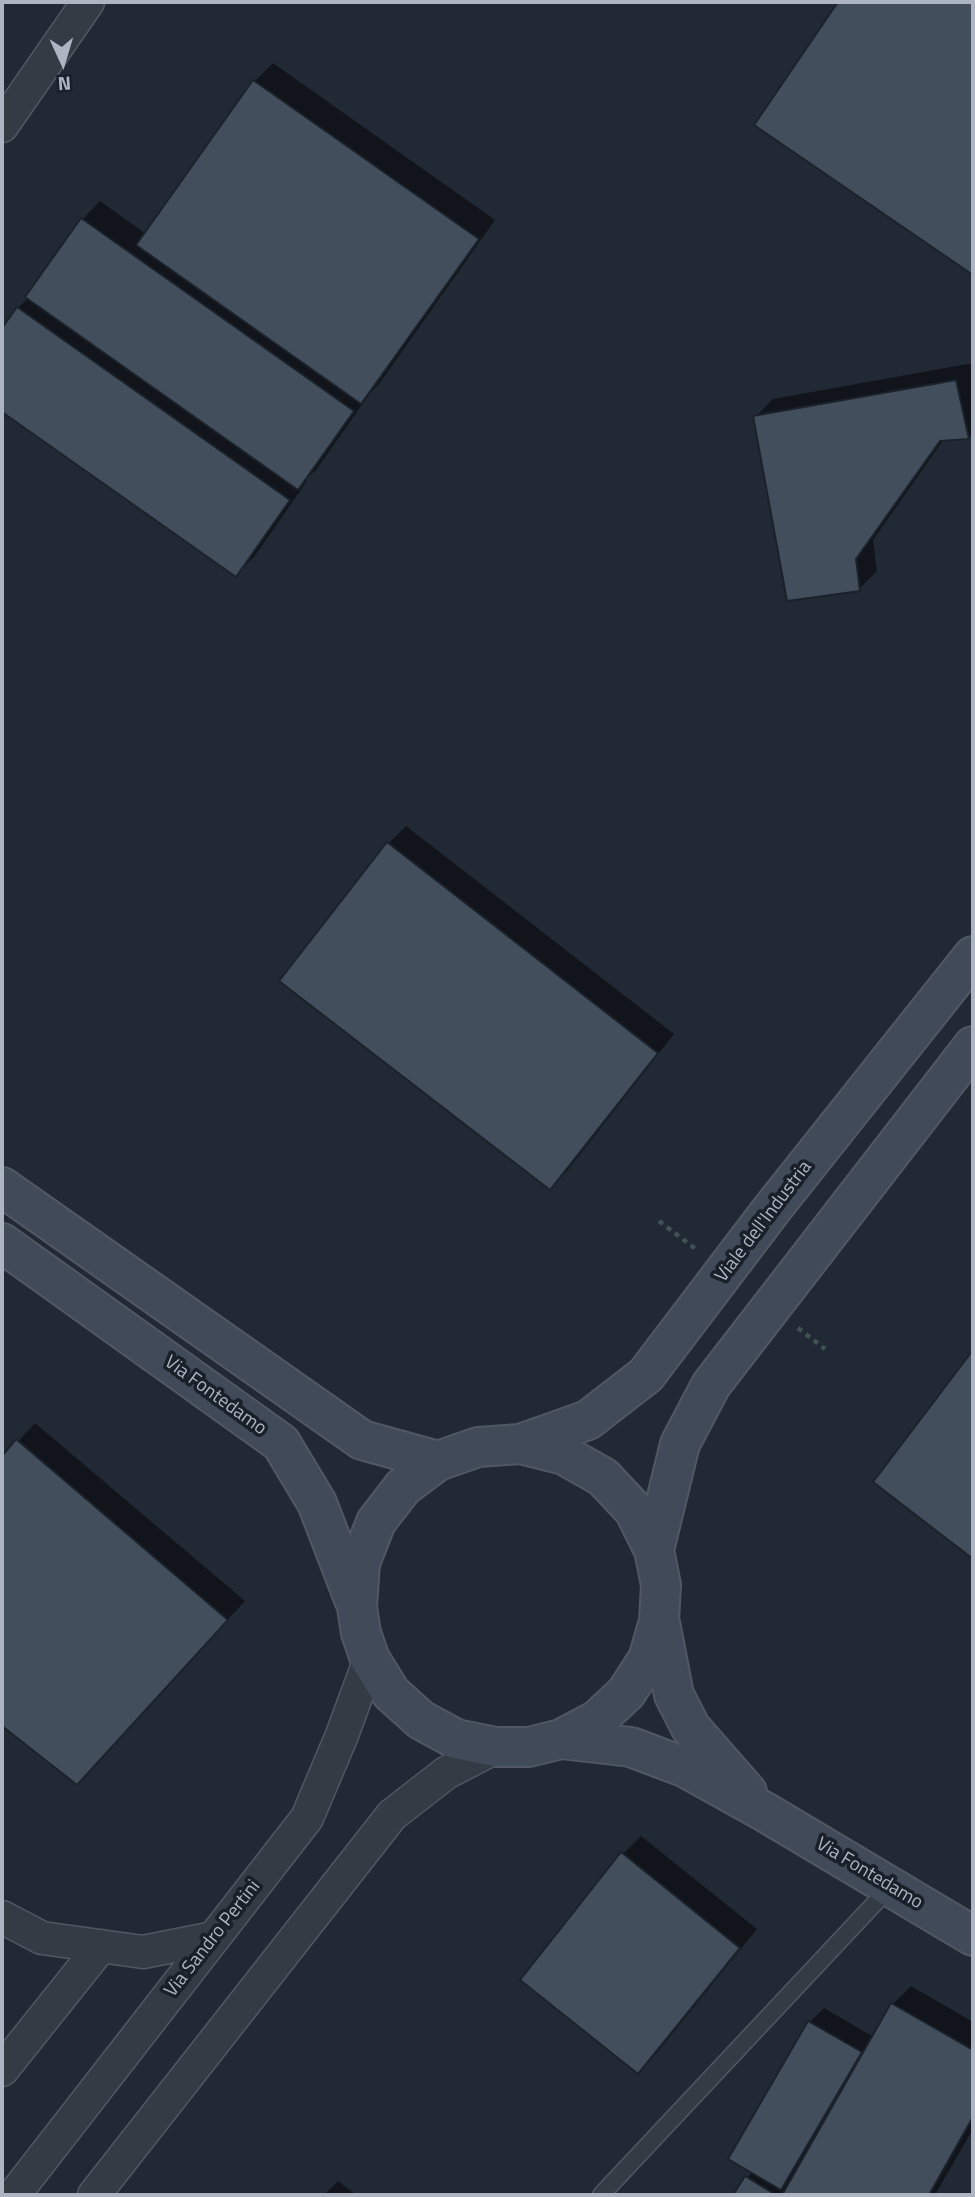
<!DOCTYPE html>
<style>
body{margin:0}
#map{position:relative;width:975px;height:2197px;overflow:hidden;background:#202934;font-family:"Titillium Web",sans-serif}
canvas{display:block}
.frame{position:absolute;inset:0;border:4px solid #adb5c2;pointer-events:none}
.north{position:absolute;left:28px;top:28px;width:70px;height:70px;-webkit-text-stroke:5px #192029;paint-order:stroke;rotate:176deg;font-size:19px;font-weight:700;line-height:28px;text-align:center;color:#adb5c2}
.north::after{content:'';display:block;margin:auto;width:24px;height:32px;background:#adb5c2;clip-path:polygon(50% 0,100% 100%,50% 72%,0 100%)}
</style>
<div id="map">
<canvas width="975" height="2197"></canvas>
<div class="frame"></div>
<div class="north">N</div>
</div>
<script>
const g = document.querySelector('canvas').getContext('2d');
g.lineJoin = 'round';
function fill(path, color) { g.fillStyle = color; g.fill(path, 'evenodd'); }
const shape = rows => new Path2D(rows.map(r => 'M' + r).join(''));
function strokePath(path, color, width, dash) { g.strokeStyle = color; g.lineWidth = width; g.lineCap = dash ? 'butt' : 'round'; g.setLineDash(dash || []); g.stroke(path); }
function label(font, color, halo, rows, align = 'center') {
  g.font = font + ' "Titillium Web",sans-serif'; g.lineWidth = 7; g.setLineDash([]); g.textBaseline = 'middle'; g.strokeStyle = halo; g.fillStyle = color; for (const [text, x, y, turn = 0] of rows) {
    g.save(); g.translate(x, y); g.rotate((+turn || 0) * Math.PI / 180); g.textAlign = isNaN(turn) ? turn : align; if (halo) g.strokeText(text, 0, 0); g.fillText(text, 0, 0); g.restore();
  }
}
fill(shape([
 [841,2,973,2,973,273,756,124],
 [273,63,495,220,379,384,371,392,316,470,305,480,307,481,254,557,235,575,2,410,2,331,18,308,28,298,82,220,100,201,146,234,255,81],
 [973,363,973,433,969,437,944,439,873,540,877,571,859,589,755,417,773,399],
 [406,826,674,1034,568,1170,550,1188,388,844],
 [973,1353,973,1557,875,1481],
 [35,1423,245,1601,77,1783,2,1723,2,1459],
 [641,1836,757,1929,656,2054,638,2072,623,1854],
 [911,1986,973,2022,973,2129,935,2195,735,2195,753,2171,810,2022,824,2008,874,2037,892,2005],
 [338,2181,356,2195,324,2195]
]), '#0007');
const building = shape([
 [838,2,973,2,973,275,754,125,838,2],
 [253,80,479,239,361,404,136,245,253,80],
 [81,218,354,411,298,490,25,297,81,218],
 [17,307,290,500,236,577,2,412,2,328,17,307],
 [956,380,969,439,940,441,856,559,860,591,787,601,753,416,956,380],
 [387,842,658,1053,550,1190,279,981,387,842],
 [973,1350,973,1559,873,1482,973,1350],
 [16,1439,228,1620,77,1785,2,1726,2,1456,16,1439],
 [621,1852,740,1948,638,2074,520,1980,621,1852],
 [891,2003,973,2050,973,2117,929,2195,782,2195,891,2003],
 [808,2021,862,2052,781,2190,728,2159,808,2021],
 [745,2176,776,2195,733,2195,745,2176]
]);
fill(building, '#434e5c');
strokePath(building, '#1b222b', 2);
const lane = shape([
 [601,2195,891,1886]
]);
const street = shape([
 [2,126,88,2],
 [2,1917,42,1938,143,1952,214,1938],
 [2,2070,101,1946],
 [14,2195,307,1818,342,1735,370,1659],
 [94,2195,392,1815,446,1773,496,1747]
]);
const secondary = shape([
 [2,1187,362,1440,438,1461,478,1447,520,1444,564,1455,603,1477,634,1510,654,1550,661,1585,659,1621,648,1659,626,1693,597,1720,561,1739,529,1747,496,1747,456,1739,421,1720,391,1693,370,1659,361,1633,357,1607,360,1563,376,1522,403,1487,438,1461],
 [2,1243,281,1443,317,1503,354,1599],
 [520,1444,588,1420,646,1375,772,1209,973,956],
 [654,1550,680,1444,711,1385,973,1046],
 [660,1623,674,1695,691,1728,747,1792],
 [561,1739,631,1747,684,1767,765,1812,973,1936]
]);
strokePath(lane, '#515863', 19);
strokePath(street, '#515863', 35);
strokePath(secondary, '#515863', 42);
strokePath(shape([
 [659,1221,697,1250],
 [798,1328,825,1349]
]), '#415255', 4.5, [5, 5]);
strokePath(lane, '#333b45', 16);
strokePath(street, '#333b45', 32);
strokePath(secondary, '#414a58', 38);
label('19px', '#adb5c2', '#192029', [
 ["Viale dell'Industria",764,1222,-53],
 ["Via Fontedamo",215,1396,36],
 ["Via Fontedamo",869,1874,31],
 ["Via Sandro Pertini",213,1939,-52]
]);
</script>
